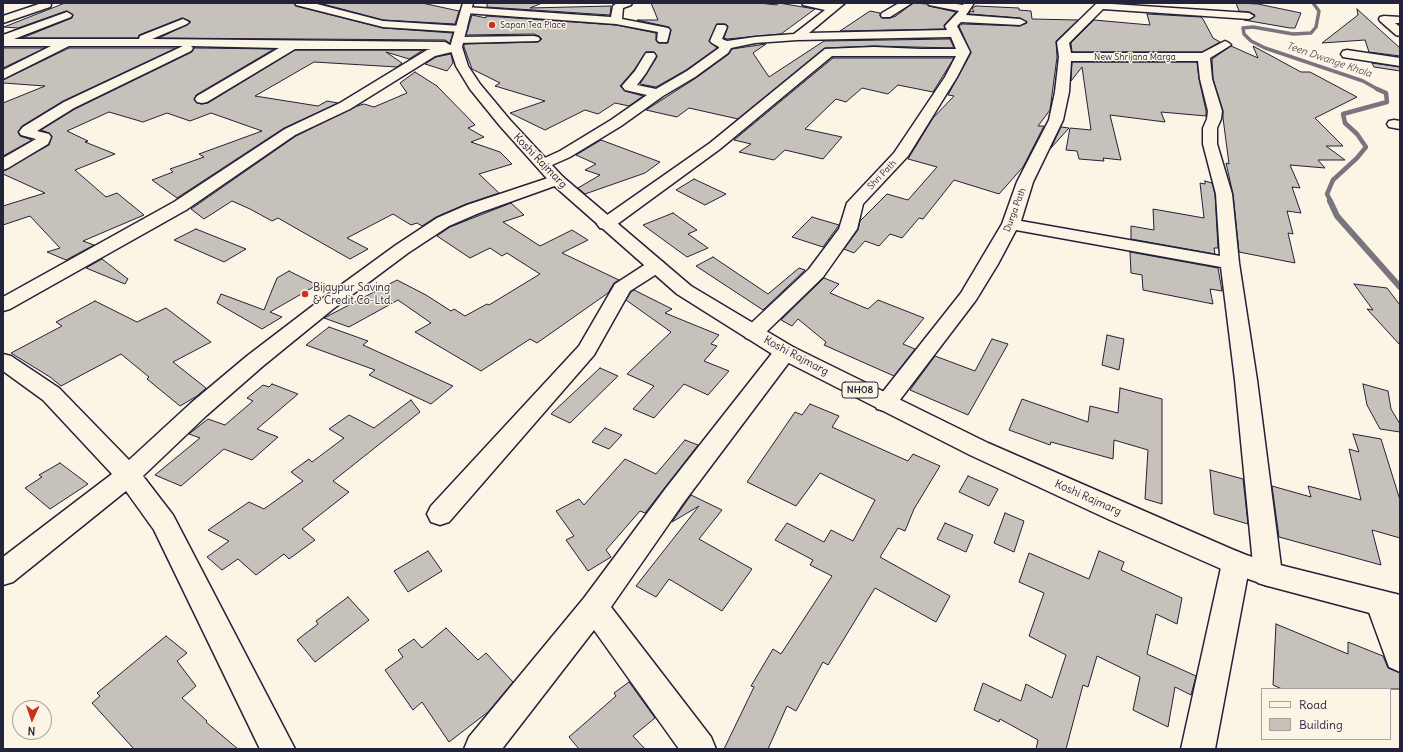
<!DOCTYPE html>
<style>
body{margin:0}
#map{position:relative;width:1403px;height:752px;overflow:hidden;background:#fcf5e5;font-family:Delius,sans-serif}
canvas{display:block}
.frame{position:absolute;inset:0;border:4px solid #22223b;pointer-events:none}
.legend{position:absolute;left:1261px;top:688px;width:130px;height:52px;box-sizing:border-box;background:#fcf5e5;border:1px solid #a5a1a1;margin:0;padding:5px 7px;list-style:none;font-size:12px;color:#22223b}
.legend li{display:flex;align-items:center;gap:8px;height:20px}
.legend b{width:20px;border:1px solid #a5a1a1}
.north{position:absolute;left:12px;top:700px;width:40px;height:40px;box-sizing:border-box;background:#fcf5e5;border:1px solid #a5a1a1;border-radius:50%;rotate:183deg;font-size:11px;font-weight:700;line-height:16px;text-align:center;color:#22223b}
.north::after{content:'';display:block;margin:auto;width:14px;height:18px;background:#c8321e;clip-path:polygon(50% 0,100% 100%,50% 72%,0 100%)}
</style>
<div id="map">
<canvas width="1403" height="752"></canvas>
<div class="frame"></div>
<ul class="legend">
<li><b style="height:5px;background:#fcf5e5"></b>Road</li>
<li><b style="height:11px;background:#c6c1bb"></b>Building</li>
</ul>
<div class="north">N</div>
</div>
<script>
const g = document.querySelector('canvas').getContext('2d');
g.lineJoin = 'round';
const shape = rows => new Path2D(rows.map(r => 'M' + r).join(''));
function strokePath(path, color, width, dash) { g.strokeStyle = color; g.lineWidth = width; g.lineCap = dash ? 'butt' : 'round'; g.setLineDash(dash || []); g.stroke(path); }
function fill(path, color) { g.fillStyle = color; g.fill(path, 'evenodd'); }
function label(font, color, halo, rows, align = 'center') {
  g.font = font + ' Delius,sans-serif'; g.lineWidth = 3; g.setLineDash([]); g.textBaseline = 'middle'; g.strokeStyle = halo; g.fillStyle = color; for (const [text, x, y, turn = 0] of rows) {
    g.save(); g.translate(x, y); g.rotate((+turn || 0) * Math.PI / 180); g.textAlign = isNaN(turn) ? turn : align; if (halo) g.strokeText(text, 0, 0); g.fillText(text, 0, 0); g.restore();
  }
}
strokePath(shape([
 [1313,3,1319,11,1316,27,1311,33,1293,34,1253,27,1243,28,1244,34,1251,41,1265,48,1363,81,1379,90]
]), '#78757e', 3.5);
strokePath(shape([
 [1331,202,1327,194,1333,180,1357,158,1366,147,1357,134,1345,123,1343,114,1387,102,1386,93,1377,89]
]), '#78757e', 4.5);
strokePath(shape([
 [1330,201,1337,216,1400,287]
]), '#78757e', 6);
const building = shape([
 [65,3,294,3,296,6,383,28,453,33,450,43,445,40,159,38,190,23,190,21,182,18,139,35,138,38,22,38,72,18,73,15,66,11,18,28,4,27,65,3],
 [319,3,422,3,459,11,455,24,383,20,319,3],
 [487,3,542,3,530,8,611,6,610,15,487,7,487,3],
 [651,3,759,3,777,5,779,3,815,9,781,34,727,39,724,38,728,26,725,24,717,24,709,41,717,48,686,70,656,87,640,84,657,57,654,52,646,52,634,70,620,86,625,91,643,96,629,106,615,103,598,114,585,110,545,130,510,113,545,101,495,86,500,83,472,69,464,47,464,44,538,42,542,39,539,36,534,34,466,35,472,15,486,18,486,16,616,25,656,33,656,40,658,43,668,43,671,30,669,27,637,20,658,20,651,3],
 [913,3,927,4,929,6,956,12,944,25,945,29,840,31,870,11,880,13,880,16,882,18,890,18,896,16,913,3],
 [1236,3,1258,4,1301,13,1295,28,1290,28,1244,20,1250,20,1255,15,1249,12,1239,11,1236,3],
 [976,6,1019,8,1019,10,1031,11,1032,19,1078,20,1056,41,1057,57,1050,110,1038,126,1044,126,1023,167,999,194,954,180,923,219,919,218,902,238,890,234,879,246,865,241,854,253,844,249,858,230,860,221,887,194,908,200,937,167,908,159,933,118,954,96,948,95,971,53,959,26,962,24,1020,26,1027,23,1020,18,969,14,970,11,974,12,972,8,976,6],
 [1357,9,1400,48,1400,56,1369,52,1365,40,1322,43,1358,15,1357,9],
 [1147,14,1201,17,1203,19,1213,38,1220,42,1202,52,1072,52,1071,43,1094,20,1150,25,1147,14],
 [950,39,954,48,874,46,825,48,738,119,689,108,677,117,646,110,696,78,729,54,732,49,766,44,753,53,769,77,824,41,950,39],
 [1231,46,1258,58,1253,46,1301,72,1310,72,1357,97,1315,118,1343,146,1326,146,1345,160,1318,160,1325,168,1290,165,1300,188,1292,187,1301,213,1287,211,1293,234,1288,233,1295,263,1239,252,1233,194,1226,163,1229,164,1223,118,1223,111,1213,79,1212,59,1231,46],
 [3,48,45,48,3,68,3,48],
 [69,48,176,48,63,101,22,126,18,132,20,136,32,140,3,156,3,103,45,86,3,83,3,80,69,48],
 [194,48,274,49,196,95,194,100,197,103,202,104,208,103,295,50,423,50,409,59,386,52,402,63,397,67,314,62,255,96,318,106,327,101,338,103,284,128,177,198,152,180,173,172,170,169,204,157,199,154,262,131,211,113,190,121,167,113,143,122,109,112,67,131,88,141,85,142,115,154,75,170,106,197,117,193,144,215,83,241,94,245,66,260,47,252,60,248,30,216,3,225,3,206,45,193,3,174,3,171,49,145,52,136,49,133,41,130,75,109,192,52,194,48],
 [451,54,453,63,447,71,425,64,436,57,451,54],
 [833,58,954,58,933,92,898,85,888,94,862,88,846,102,836,99,805,129,842,137,823,159,785,150,774,160,739,152,751,144,734,140,833,58],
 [1072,62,1197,62,1199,79,1206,111,1206,116,1161,112,1165,122,1110,115,1121,160,1103,158,1104,161,1079,159,1077,151,1066,150,1070,128,1091,130,1082,67,1071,81,1072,62],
 [1372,63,1400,67,1400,71,1374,67,1372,63],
 [415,72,437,86,475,125,468,128,484,137,471,142,500,152,512,164,479,174,499,193,466,204,436,217,422,226,417,223,411,225,393,214,347,238,368,249,350,259,278,218,272,221,250,209,232,201,204,219,191,209,296,136,357,106,364,104,374,107,407,93,400,83,415,72],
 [1061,127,1069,128,1051,148,1061,127],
 [601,140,660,162,645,173,585,194,578,188,600,175,585,170,596,164,576,155,601,140],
 [694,179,726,194,705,205,676,190,694,179],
 [1205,181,1212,183,1215,194,1218,248,1214,248,1215,254,1131,239,1131,226,1154,230,1153,209,1204,218,1200,183,1205,184,1205,181],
 [511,203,524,215,503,222,540,246,572,230,588,240,562,253,619,280,614,283,608,293,537,343,530,339,481,371,415,332,431,323,398,300,349,327,324,318,397,280,426,295,451,311,454,309,465,316,487,304,489,305,540,274,507,253,502,256,490,248,470,258,437,236,450,227,511,203],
 [673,213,697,230,688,234,708,248,687,257,643,225,673,213],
 [812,217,839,225,823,247,792,237,812,217],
 [196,229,246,249,224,262,174,240,196,229],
 [1130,252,1218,268,1222,291,1210,289,1213,304,1143,290,1142,275,1131,273,1130,252],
 [713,257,768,294,799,268,805,270,763,310,696,266,713,257],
 [102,259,128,279,125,284,86,268,102,259],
 [289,271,317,285,270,312,282,317,262,329,217,303,221,294,264,310,277,278,289,271],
 [824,278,839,284,830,293,868,309,878,300,924,318,903,344,915,349,894,376,824,345,826,342,798,319,792,326,781,320,824,278],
 [1354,284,1387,288,1400,305,1400,345,1367,309,1373,310,1354,284],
 [634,290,672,309,665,313,719,335,711,344,717,346,704,361,729,371,708,395,684,384,654,418,633,409,654,386,627,374,671,332,626,300,631,292,634,290],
 [95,301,137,322,166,308,211,342,173,362,206,388,197,396,180,406,147,379,149,377,121,354,61,386,50,377,11,353,62,326,56,322,95,301],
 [329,327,368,341,363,345,453,386,431,404,369,375,375,370,306,345,329,327],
 [1107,335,1124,339,1119,370,1102,365,1107,335],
 [992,339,1008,344,968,415,910,390,935,356,975,371,992,339],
 [600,368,618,376,570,423,551,414,600,368],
 [272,384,298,394,257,429,278,437,252,460,224,449,181,486,155,475,200,438,189,434,208,419,225,425,253,401,247,398,263,385,269,387,272,384],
 [1363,384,1388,391,1391,409,1400,424,1400,432,1380,429,1367,405,1363,384],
 [1120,388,1162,399,1162,504,1145,499,1148,450,1114,440,1113,459,1051,442,1050,445,1009,430,1022,399,1088,422,1090,406,1118,413,1120,388],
 [411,400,420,412,333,481,349,492,302,529,315,540,289,559,284,554,256,575,238,559,222,570,207,557,229,541,208,530,249,502,264,509,303,481,291,472,309,459,312,462,344,438,329,429,349,415,374,428,411,400],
 [810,404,839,416,832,427,908,461,913,454,940,466,914,509,905,531,898,528,880,557,950,596,936,622,875,588,828,665,823,662,796,711,787,706,768,749,724,749,754,687,751,686,773,649,781,654,832,576,810,565,813,560,775,540,787,523,824,542,831,530,853,541,875,500,820,473,796,506,747,482,795,412,802,415,810,404],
 [605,428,622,435,609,449,592,442,605,428],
 [1353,434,1381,439,1400,500,1400,538,1372,530,1381,565,1279,537,1272,486,1311,497,1308,486,1361,500,1349,449,1359,452,1353,434],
 [685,440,698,445,645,513,640,511,606,550,611,557,588,571,566,540,574,536,556,511,579,499,584,505,625,459,656,474,685,440],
 [60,463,88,484,50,509,25,488,42,477,39,475,60,463],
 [1210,470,1243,479,1248,524,1214,514,1210,470],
 [968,476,998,489,989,506,959,492,968,476],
 [691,495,722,510,699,539,752,569,722,611,669,579,656,597,636,586,699,506,672,522,691,495],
 [1005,513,1024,521,1014,552,994,543,1005,513],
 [945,523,973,535,966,552,937,539,945,523],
 [428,551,442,571,408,592,394,571,428,551],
 [1099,551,1124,562,1121,570,1182,598,1177,624,1156,614,1147,654,1196,676,1191,695,1175,687,1168,727,1133,710,1140,677,1097,656,1088,687,1083,685,1066,749,1036,749,1038,740,1000,719,999,722,974,710,983,683,1021,701,1026,684,1052,698,1066,655,1029,636,1044,593,1019,582,1029,553,1089,579,1099,551],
 [348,597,369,620,315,662,297,640,318,624,316,621,348,597],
 [1276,624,1348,654,1348,642,1383,656,1388,668,1400,673,1400,689,1282,689,1273,685,1276,624],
 [446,628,478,660,486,653,513,682,488,712,449,742,422,702,413,710,385,670,403,657,398,650,414,639,422,648,446,628],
 [166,636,187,653,177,661,196,686,182,698,207,721,206,722,238,749,134,749,92,703,100,696,97,693,166,636],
 [629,682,655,718,633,736,645,749,579,749,569,737,616,696,614,693,629,682]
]);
fill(building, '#c6c1bb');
strokePath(building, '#22223b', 1);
const minor = shape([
 [42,3,50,3,51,5,50,7,3,23,3,16,42,3],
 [295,3,313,3,383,21,461,26,465,27,467,29,465,31,461,32,383,27,296,5,295,3],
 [617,3,632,3,631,5,623,8,622,19,668,28,670,30,667,42,659,42,657,40,658,32,616,24,466,13,461,10,466,7,611,17,613,6,617,3],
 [802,3,832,4,845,3,809,33,947,30,945,26,959,11,929,5,928,3,950,3,963,5,964,3,974,3,966,15,1020,19,1026,22,1020,25,961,22,957,26,970,52,957,77,908,156,863,204,857,229,823,277,760,338,753,340,746,338,743,333,746,328,809,269,839,229,847,203,894,153,945,77,956,56,832,56,720,149,612,228,606,229,600,228,597,224,600,220,710,143,825,49,874,47,921,49,956,49,951,37,797,40,755,43,731,48,728,53,695,77,663,96,621,126,570,157,543,169,538,167,535,164,538,161,560,151,611,120,647,95,625,90,622,86,635,71,646,53,654,53,656,56,646,73,637,85,656,89,687,71,719,48,719,47,712,43,710,41,717,25,725,25,727,27,722,39,727,41,755,37,794,34,825,10,803,5,802,3],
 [899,3,912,3,890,17,882,17,881,15,882,13,899,3],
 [1097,3,1249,13,1254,16,1249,19,1103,9,1069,43,1071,53,1202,53,1221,43,1225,41,1229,43,1231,45,1210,58,1212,79,1222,111,1221,119,1217,128,1217,144,1232,194,1239,263,1257,380,1282,574,1278,583,1268,586,1258,583,1254,574,1235,380,1221,267,1016,230,998,264,976,300,893,409,885,411,877,409,874,403,961,293,1002,224,1017,182,1049,120,1055,92,1059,57,1057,42,1097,3],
 [1071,61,1198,61,1200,79,1208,111,1207,119,1203,128,1203,144,1216,194,1220,256,1021,221,1033,182,1063,120,1069,92,1071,61],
 [67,12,72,15,71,17,14,39,139,39,140,36,183,19,189,22,187,24,152,39,445,42,450,45,460,44,462,47,460,50,435,56,350,109,295,135,186,210,10,309,3,311,3,297,174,202,285,129,340,103,427,50,431,49,295,49,207,102,202,103,197,102,195,99,197,96,279,48,191,46,193,48,191,51,74,108,37,131,49,134,51,137,48,144,8,168,3,170,3,158,36,139,21,135,19,132,23,127,64,102,183,46,69,46,3,79,3,70,51,46,3,46,3,35,67,12],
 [1384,16,1400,17,1400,23,1395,23,1400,27,1400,36,1396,35,1380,21,1379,19,1380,17,1384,16],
 [534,36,538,37,540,39,538,41,458,43,454,42,452,40,454,38,458,37,534,36],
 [1347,50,1400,58,1400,66,1343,57,1341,54,1343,51,1347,50],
 [1394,120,1400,121,1400,129,1389,127,1387,124,1389,121,1394,120],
 [557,175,563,177,565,180,563,183,479,213,449,226,408,253,333,309,263,366,207,415,143,476,173,515,295,749,260,749,154,530,126,491,13,582,3,585,3,557,112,474,43,400,3,371,3,354,11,356,59,388,129,460,191,403,247,356,319,301,396,245,437,218,467,205,557,175],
 [656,260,663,262,665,266,663,270,630,291,594,355,449,522,440,525,431,522,427,514,431,506,579,346,615,284,649,262,656,260],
 [785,345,793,347,796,352,793,357,684,502,611,607,711,737,716,749,679,749,594,630,502,749,464,749,469,737,584,598,666,488,777,347,785,345],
 [1236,551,1246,555,1250,563,1215,749,1181,749,1222,563,1226,555,1236,551],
 [1381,591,1391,595,1400,616,1400,672,1389,667,1366,604,1371,595,1381,591]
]);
const major = shape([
 [463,3,473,3,462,47,468,66,480,84,510,120,563,177,691,286,793,347,988,443,1128,504,1243,554,1268,562,1400,595,1400,621,1268,586,1226,571,1110,520,970,455,777,357,677,294,551,183,500,126,470,89,456,66,450,47,463,3]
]);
strokePath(minor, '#22223b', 3);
strokePath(major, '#22223b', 3);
fill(minor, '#fcf5e5');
fill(major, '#fcf5e5');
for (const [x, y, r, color] of [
 [492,25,4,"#c8321e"],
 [305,294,4,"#c8321e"]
]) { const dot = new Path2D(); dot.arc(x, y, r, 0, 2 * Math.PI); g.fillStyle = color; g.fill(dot); strokePath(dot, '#fcf5e5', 1.5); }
label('9px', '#22223b', '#fcf5e5', [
 ["Sapan Tea Place",500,25]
], 'left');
label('9px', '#22223b', '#fcf5e5', [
 ["New Shrijana Marga",1135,57],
 ["Shri Path",882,175,-46],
 ["Durga Path",1015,210,-69]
]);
label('italic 10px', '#545362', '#fcf5e5', [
 ["Teen Dwange Khola",1329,60,19]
]);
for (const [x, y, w] of [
 [860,390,36]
]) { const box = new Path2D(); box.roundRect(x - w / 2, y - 8, w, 16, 3); g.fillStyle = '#fcf5e5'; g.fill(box); strokePath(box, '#22223b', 1); }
label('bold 10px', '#22223b', null, [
 ["NH08",860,390]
]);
label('11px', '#22223b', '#fcf5e5', [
 ["Koshi Rajmarg",540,161,46],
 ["Koshi Rajmarg",796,356,28],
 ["Koshi Rajmarg",1088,498,24]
]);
label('11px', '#22223b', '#fcf5e5', [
 ["Bijaypur Saving",313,288],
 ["& Credit Co-Ltd.",313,301]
], 'left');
</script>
